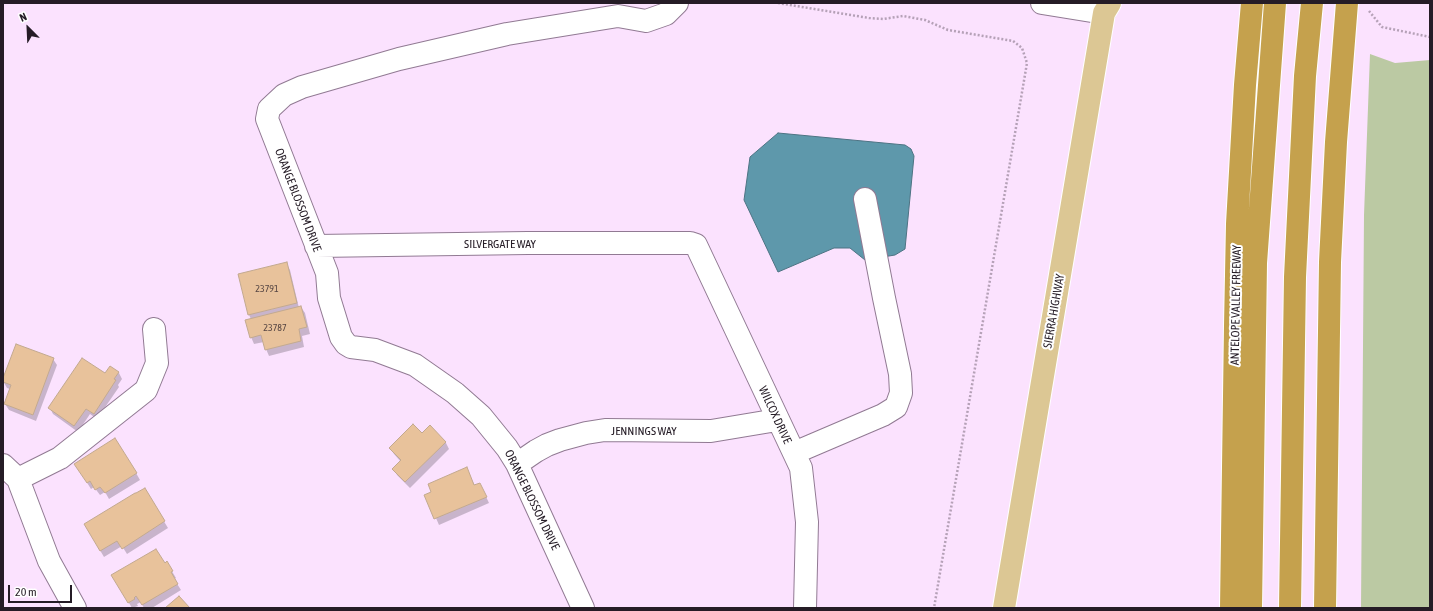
<!DOCTYPE html>
<style>
body{margin:0}
#map{position:relative;width:1433px;height:611px;overflow:hidden;background:#fbe2fe;font-family:"Asap Condensed",sans-serif}
canvas{display:block}
.frame{position:absolute;inset:0;border:4px solid #251c26;pointer-events:none}
.north{position:absolute;left:8px;top:8px;width:40px;height:40px;-webkit-text-stroke:3px #fff;paint-order:stroke;rotate:336deg;font-size:11px;font-weight:700;line-height:16px;text-align:center;color:#251c26}
.north::after{content:'';display:block;margin:auto;width:14px;height:18px;background:#251c26;clip-path:polygon(50% 0,100% 100%,50% 72%,0 100%)}
.scale{position:absolute;left:8px;top:585px;width:64px;height:18px;box-sizing:border-box;border:2px solid #251c26;border-top:0;padding-left:5px;font-size:12px;line-height:14px;white-space:nowrap;color:#251c26;-webkit-text-stroke:3px #fff;paint-order:stroke}
</style>
<div id="map">
<canvas width="1433" height="611"></canvas>
<div class="frame"></div>
<div class="north">N</div>
<div class="scale">20 m</div>
</div>
<script>
const g = document.querySelector('canvas').getContext('2d');
g.lineJoin = 'round';
function fill(path, color) { g.fillStyle = color; g.fill(path, 'evenodd'); }
const shape = rows => new Path2D(rows.map(r => 'M' + r).join(''));
function strokePath(path, color, width, dash) { g.strokeStyle = color; g.lineWidth = width; g.lineCap = dash ? 'butt' : 'round'; g.setLineDash(dash || []); g.stroke(path); }
function label(font, color, halo, rows, align = 'center') {
  g.font = font + ' "Asap Condensed",sans-serif'; g.lineWidth = 4; g.setLineDash([]); g.textBaseline = 'middle'; g.strokeStyle = halo; g.fillStyle = color; for (const [text, x, y, turn = 0] of rows) {
    g.save(); g.translate(x, y); g.rotate((+turn || 0) * Math.PI / 180); g.textAlign = isNaN(turn) ? turn : align; if (halo) g.strokeText(text, 0, 0); g.fillText(text, 0, 0); g.restore();
  }
}
fill(shape([
 [1370,54,1395,63,1430,60,1430,608,1361,608,1364,215]
]), '#bbc9a3');
const water = shape([
 [778,133,905,145,911,149,914,156,905,249,895,255,865,260,850,248,834,248,778,272,744,200,750,157,778,133]
]);
fill(water, '#5e98ab');
strokePath(water, '#4d7383', 1);
fill(shape([
 [286,263,290,270,299,308,301,307,305,313,310,334,302,336,304,347,269,356,266,349,264,342,254,344,251,337,251,319,249,315],
 [53,359,57,365,36,421,9,410,5,404,10,389,7,388,3,381],
 [110,367,119,373,122,379,118,385,119,387,97,419,90,414,78,432,53,414,50,408,105,374],
 [430,427,446,443,449,449,410,488,397,475,394,469,401,462,394,454,390,448,422,434],
 [467,469,475,486,480,484,489,503,439,525,426,495,432,492],
 [79,470,136,473,140,480,109,499,105,492,100,495,94,487,91,489],
 [145,490,168,528,127,554,122,546,104,557,85,525],
 [167,563,176,578,174,579,181,590,152,608,144,608,141,602,137,604,138,606,132,608,113,576,165,565]
]), '#0003');
const building = shape([
 [287,262,297,303,248,315,238,274,287,262],
 [301,306,307,327,299,329,301,341,265,350,261,335,250,338,245,320,301,306],
 [16,344,54,358,33,415,4,404,11,385,3,382,3,378,16,344],
 [82,358,105,373,110,366,119,372,114,379,116,380,94,414,86,409,74,426,48,408,82,358],
 [413,424,422,433,430,425,446,442,405,482,392,469,401,460,389,448,413,424],
 [115,438,137,473,105,493,100,487,95,490,90,481,87,483,74,464,115,438],
 [467,467,474,485,480,483,487,497,434,519,424,495,431,492,428,484,467,467],
 [145,488,165,521,122,549,117,541,100,551,84,524,135,493,136,493,145,488],
 [156,549,165,563,167,561,173,571,171,572,178,584,142,605,136,596,134,598,135,599,128,603,111,575,156,549],
 [179,596,190,608,165,608,179,596]
]);
fill(building, '#e8c29b');
strokePath(building, '#c2a990', 1);
const minor = shape([
 [1042,3,1104,13],
 [316,246,528,243,690,243,696,245,801,468,807,522,805,608],
 [794,453,883,415,896,407,901,393,900,374,884,298,865,199],
 [517,464,536,451,547,445,560,440,586,433,605,430,711,431,777,420],
 [3,465,18,479,49,561,75,608],
 [18,479,60,458,146,390,157,363,154,329],
 [583,608,517,464,507,448,481,416,455,393,415,365,375,350,351,347,346,344,341,337,329,298,327,273,267,119,269,109,284,95,302,87,399,59,507,34,618,16,646,21,666,14,677,3]
]);
const major = shape([
 [1004,608,1104,13,1110,3]
]);
const highway = shape([
 [1231,608,1235,326,1237,224,1245,85,1252,3],
 [1251,608,1256,263,1275,3],
 [1290,608,1295,277,1305,76,1312,3],
 [1325,608,1330,262,1336,142,1347,3]
]);
strokePath(minor, '#917a93', 24);
strokePath(major, '#fff', 24);
strokePath(highway, '#fff', 24);
strokePath(shape([
 [778,3,869,18,883,19,903,16,925,20,948,30,1013,41,1022,48,1027,63,934,608],
 [1369,11,1382,27,1430,37]
]), '#b5a1b7', 2.5, [2, 2]);
strokePath(minor, '#fff', 22);
strokePath(major, '#dcc794', 22);
strokePath(highway, '#c5a14d', 22);
label('10px', '#564643', null, [
 ["23791",267,289],
 ["23787",275,328]
]);
label('12px', '#251c26', '#fff', [
 ["ORANGE BLOSSOM DRIVE",298,200,69],
 ["SILVERGATE WAY",500,244],
 ["ANTELOPE VALLEY FREEWAY",1236,305,-89],
 ["SIERRA HIGHWAY",1054,311,-80],
 ["WILCOX DRIVE",775,415,65],
 ["JENNINGS WAY",644,431],
 ["ORANGE BLOSSOM DRIVE",532,500,64]
]);
</script>
